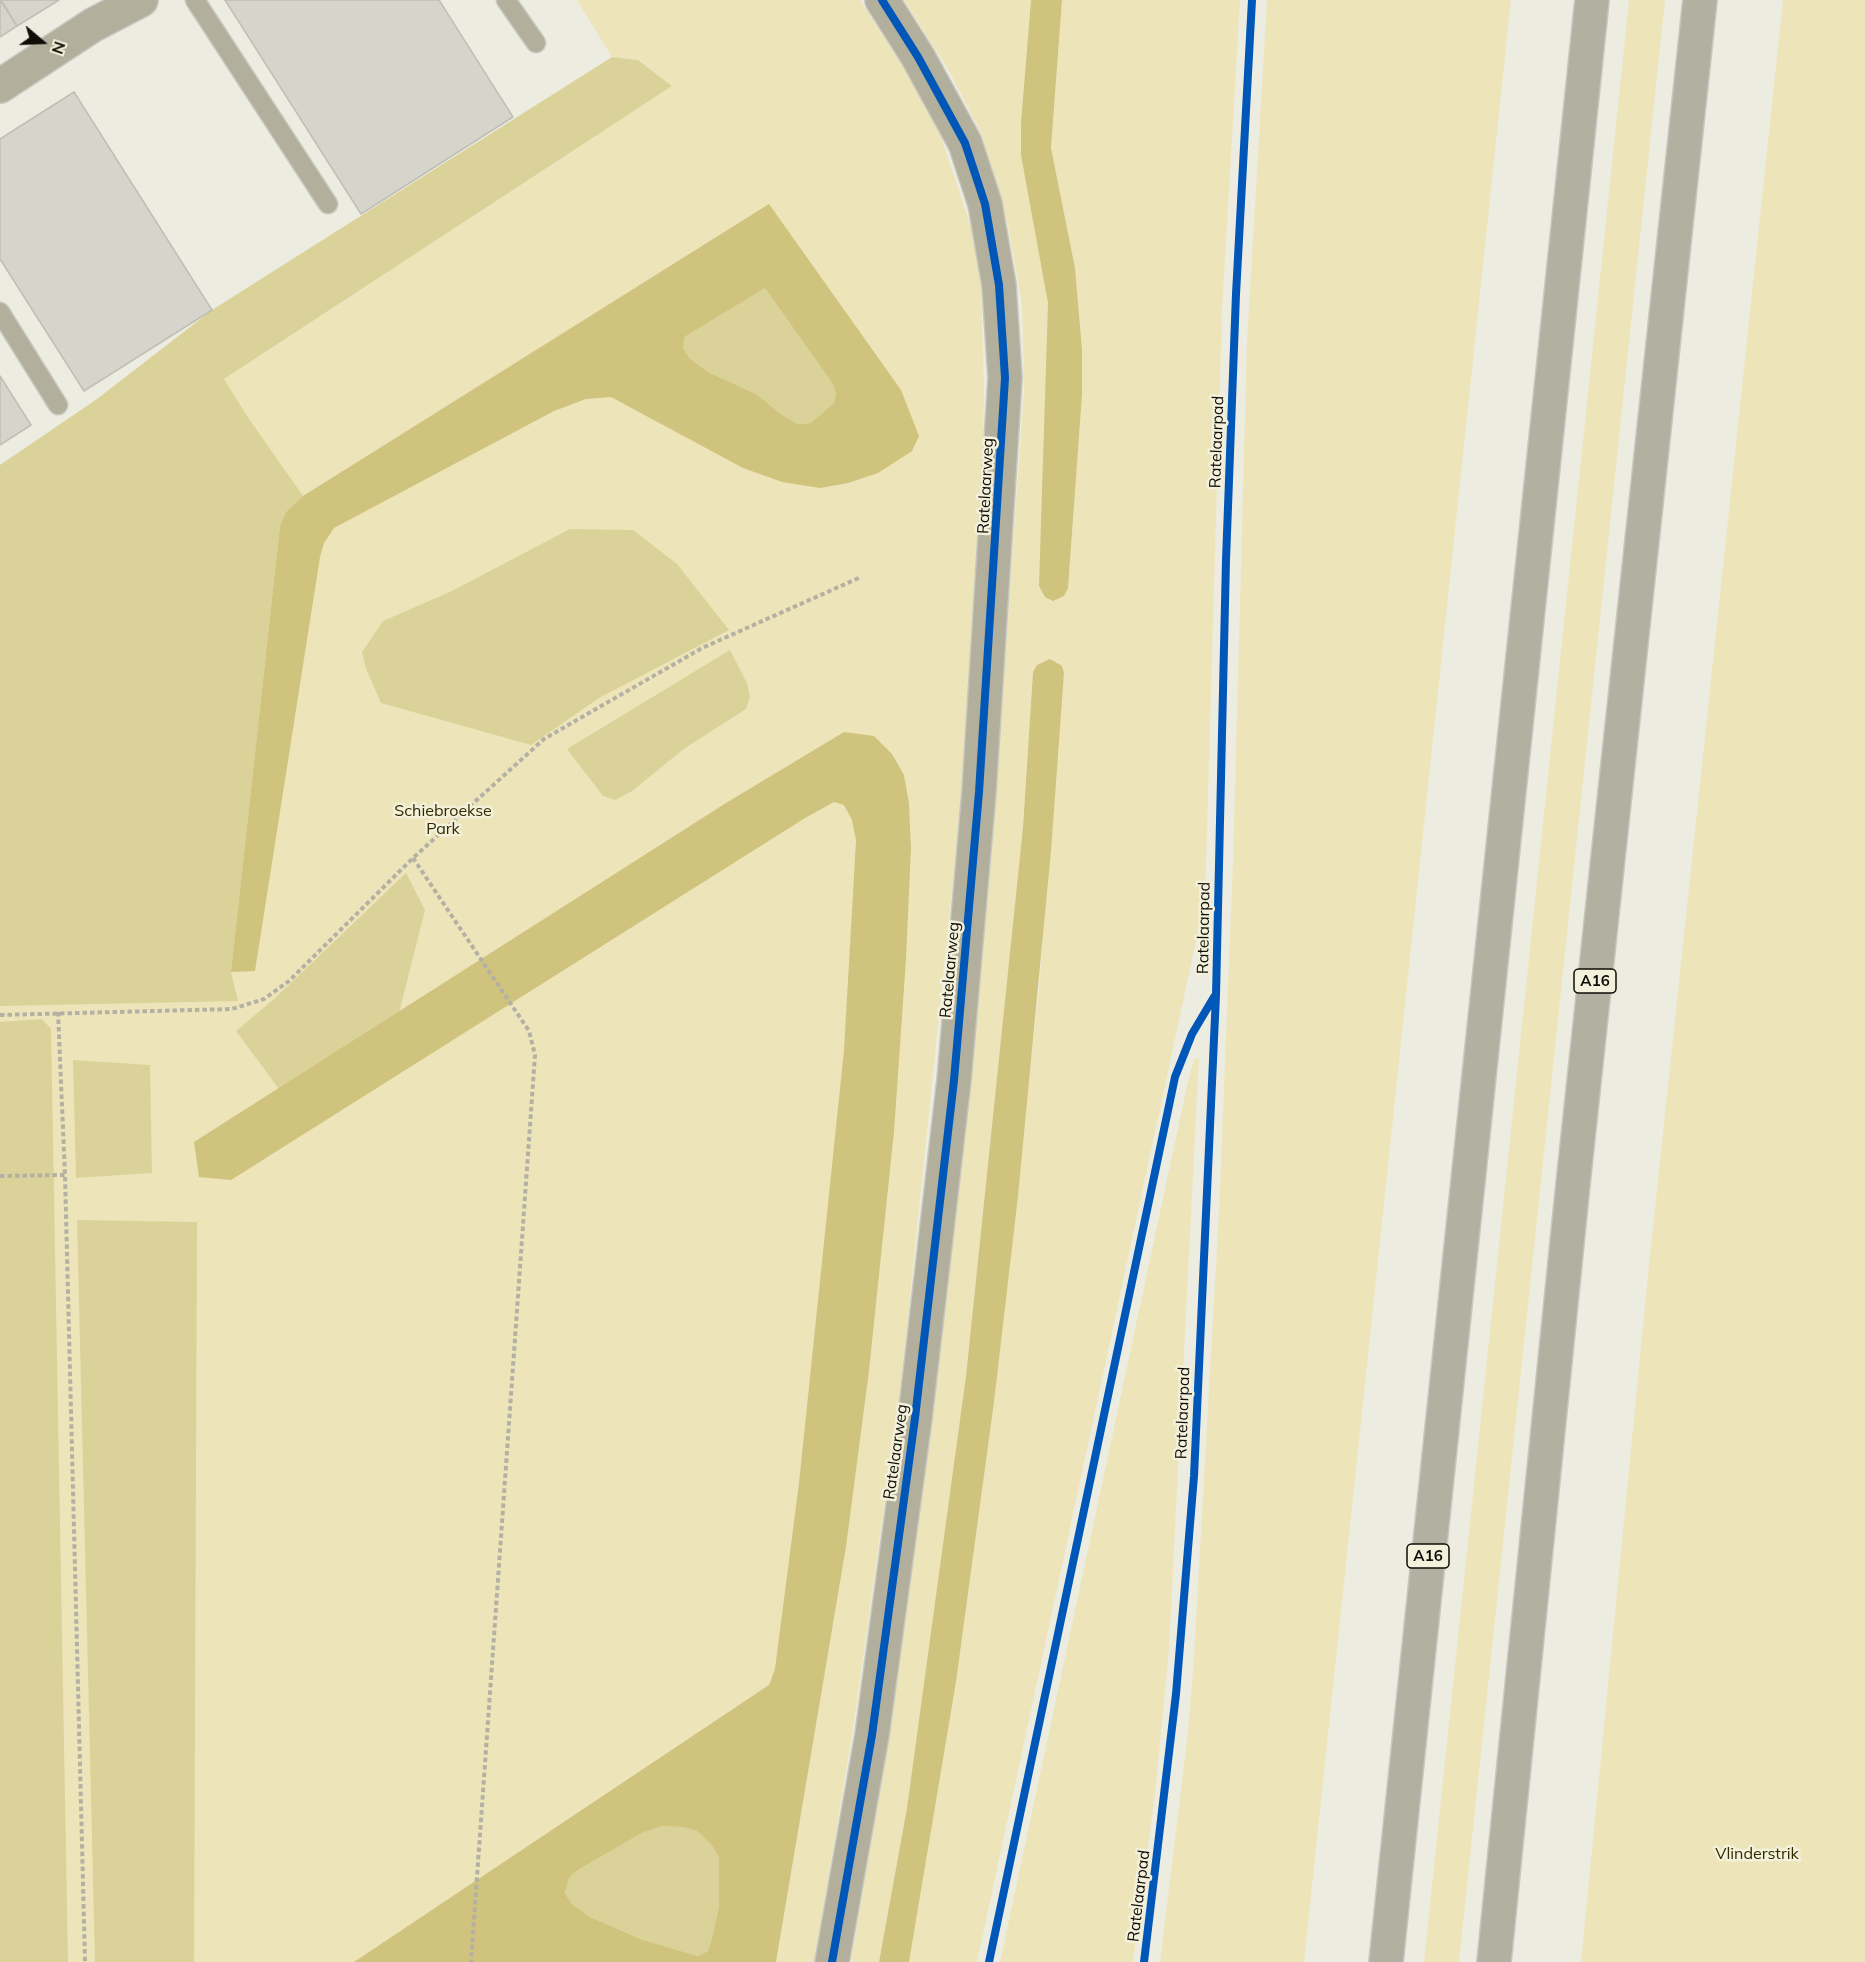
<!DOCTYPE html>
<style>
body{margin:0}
#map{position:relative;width:1865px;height:1962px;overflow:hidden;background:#edece1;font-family:Mulish,sans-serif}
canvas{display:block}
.north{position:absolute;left:12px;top:12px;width:60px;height:60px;-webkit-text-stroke:4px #f3f0db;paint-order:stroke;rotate:109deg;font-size:16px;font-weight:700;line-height:24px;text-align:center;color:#0e0d07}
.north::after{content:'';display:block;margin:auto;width:21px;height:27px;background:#0e0d07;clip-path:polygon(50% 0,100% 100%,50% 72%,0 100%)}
</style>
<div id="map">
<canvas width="1865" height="1962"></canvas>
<div class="north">N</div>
</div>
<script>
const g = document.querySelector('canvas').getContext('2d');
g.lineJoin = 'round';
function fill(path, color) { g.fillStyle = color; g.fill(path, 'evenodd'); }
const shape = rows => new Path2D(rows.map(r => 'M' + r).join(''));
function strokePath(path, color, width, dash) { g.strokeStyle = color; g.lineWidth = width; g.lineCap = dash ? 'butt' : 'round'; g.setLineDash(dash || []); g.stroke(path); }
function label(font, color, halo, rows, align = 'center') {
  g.font = font + ' Mulish,sans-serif'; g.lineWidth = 5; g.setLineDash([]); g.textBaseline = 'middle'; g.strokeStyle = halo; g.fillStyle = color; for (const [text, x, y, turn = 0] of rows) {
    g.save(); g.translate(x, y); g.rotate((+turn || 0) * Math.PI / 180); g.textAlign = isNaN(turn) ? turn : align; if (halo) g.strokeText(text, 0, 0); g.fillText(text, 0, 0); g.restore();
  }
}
fill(shape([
 [577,0,860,0,914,84,941,137,972,229,981,277,984,387,982,556,963,783,900,1394,852,1736,814,1962,776,1962,846,1547,869,1371,894,1132,911,848,909,803,904,775,894,758,748,1962,0,1962,0,586,234,395,224,379,672,86,638,60,612,57],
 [904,0,1031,0,1021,122,1048,303,1068,588,1082,395,1082,349,1075,268,1051,148,1062,0,1240,0,1222,311,1205,899,977,1962,909,1962,956,1682,994,1402,1039,988,1064,673,1033,672,1023,827,966,1376,945,1539,907,1808,879,1962,851,1962,891,1726,934,1407,972,1060,991,862,1024,389,1022,304,1008,226,981,133,949,71],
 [1267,0,1511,0,1304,1962,1160,1962,1188,1732,1194,1656,1219,1212,1233,861,1247,341],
 [1629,0,1665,0,1459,1962,1424,1962],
 [1783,0,1865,0,1865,1962,1581,1962,1648,1274],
 [1199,1057,1169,1648,1156,1785,1133,1962,1000,1962,1188,1081,1194,1060]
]), '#ede5b9');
fill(shape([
 [612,57,638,60,672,86,224,379,247,416,303,496,286,512,280,526,231,972,238,1001,0,1006,0,465,97,399,212,310],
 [765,288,833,384,836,394,834,403,811,423,798,424,782,415,756,394,710,373,690,359,683,348,683,337],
 [570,529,633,530,677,564,729,630,599,698,531,745,381,703,366,669,362,652,383,621,450,592],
 [730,650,747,683,750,697,746,709,685,748,632,791,615,800,603,796,567,749],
 [406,873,425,910,399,1013,279,1089,236,1031,273,1000],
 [42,1019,51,1029,68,1962,0,1962,0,1022],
 [73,1060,150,1065,152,1173,76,1178],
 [77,1220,197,1222,194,1962,95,1962],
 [662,1826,683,1827,697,1831,711,1844,719,1857,719,1906,713,1935,708,1951,698,1956,643,1940,590,1917,572,1904,565,1892,569,1878,576,1871,642,1833]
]), '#dbd299');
fill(shape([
 [1031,0,1062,0,1051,148,1075,268,1082,349,1082,395,1068,588,1064,596,1053,601,1045,597,1039,586,1048,303,1021,155,1021,122],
 [769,204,901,390,919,436,912,451,878,473,848,483,820,488,782,482,743,468,611,397,586,399,554,411,334,528,324,543,320,557,255,971,231,972,280,526,286,512,303,496],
 [765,288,833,384,836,394,834,403,811,423,798,424,782,415,756,394,710,373,690,359,683,348,684,337],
 [1050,659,1062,666,1064,673,1051,851,1018,1196,994,1402,956,1682,909,1962,879,1962,907,1808,966,1376,1023,827,1033,672,1037,665],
 [844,732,874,736,892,754,904,775,909,803,911,848,906,959,894,1132,869,1371,846,1547,776,1962,354,1962,769,1685,775,1669,799,1483,844,1050,856,840,852,820,844,805,834,802,805,818,231,1180,199,1177,194,1142,726,803],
 [662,1826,683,1827,697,1831,711,1844,719,1857,719,1906,713,1935,708,1951,698,1956,643,1940,590,1917,572,1904,565,1893,569,1878,576,1871,642,1833]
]), '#cfc37e');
const building = shape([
 [0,0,17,26,0,37,0,0],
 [1,0,59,0,17,26,1,0],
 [225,0,439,0,513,117,361,214,225,0],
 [74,92,212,310,84,391,0,259,0,139,74,92],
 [0,376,31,425,0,445,0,376]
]);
fill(building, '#d6d5cc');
strokePath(building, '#c0bfb6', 1.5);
const service = shape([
 [195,0,328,204],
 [506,0,536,43],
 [0,312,58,405]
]);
const minor = shape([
 [0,86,93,25,141,0]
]);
const tertiary = shape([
 [832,1962,872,1735,915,1418,954,1080,979,792,1005,378,999,285,985,204,965,143,918,57,882,0]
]);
const motorway = shape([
 [1386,1962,1592,0],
 [1494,1962,1573,1184,1700,0]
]);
strokePath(service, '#c8c7bf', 21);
strokePath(minor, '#c8c7bf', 36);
strokePath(tertiary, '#c8c7bf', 36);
strokePath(motorway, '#c8c7bf', 36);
strokePath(shape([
 [413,858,529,1031,535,1055,471,1962],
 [58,1012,65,1175,85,1962],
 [0,1015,232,1009,264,999,289,981,413,858,544,739,702,648,861,577],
 [0,1176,65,1175]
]), '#b4b1a4', 4, [4.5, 3]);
strokePath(service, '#b2af9d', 18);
strokePath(minor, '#b2af9d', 33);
strokePath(tertiary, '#b2af9d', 33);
strokePath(motorway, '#b2b0a0', 33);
strokePath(shape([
 [832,1962,872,1735,915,1418,954,1080,979,792,1005,378,999,285,985,204,965,143,918,57,882,0],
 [989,1962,1175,1077,1192,1034,1214,997],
 [1144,1962,1176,1694,1194,1476,1216,995,1226,560,1236,294,1252,0]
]), '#0057b8', 8);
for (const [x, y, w] of [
 [1595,981,42],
 [1428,1556,42]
]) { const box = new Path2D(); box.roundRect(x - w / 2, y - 12, w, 24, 4.5); g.fillStyle = '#f3f0db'; g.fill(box); strokePath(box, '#0e0d07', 1.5); }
label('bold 15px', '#0e0d07', null, [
 ["A16",1595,981],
 ["A16",1428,1556]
]);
label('16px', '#0e0d07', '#f3f0db', [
 ["Ratelaarpad",1217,442,-88],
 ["Ratelaarweg",986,486,-87],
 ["Ratelaarpad",1204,928,-89],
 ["Ratelaarweg",950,970,-85],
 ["Ratelaarpad",1183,1413,-88],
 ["Ratelaarweg",896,1452,-82],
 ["Ratelaarpad",1139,1896,-83]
]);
label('16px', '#312a00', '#f3f0db', [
 ["Schiebroekse",443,811],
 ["Park",443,829],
 ["Vlinderstrik",1757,1854]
]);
</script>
